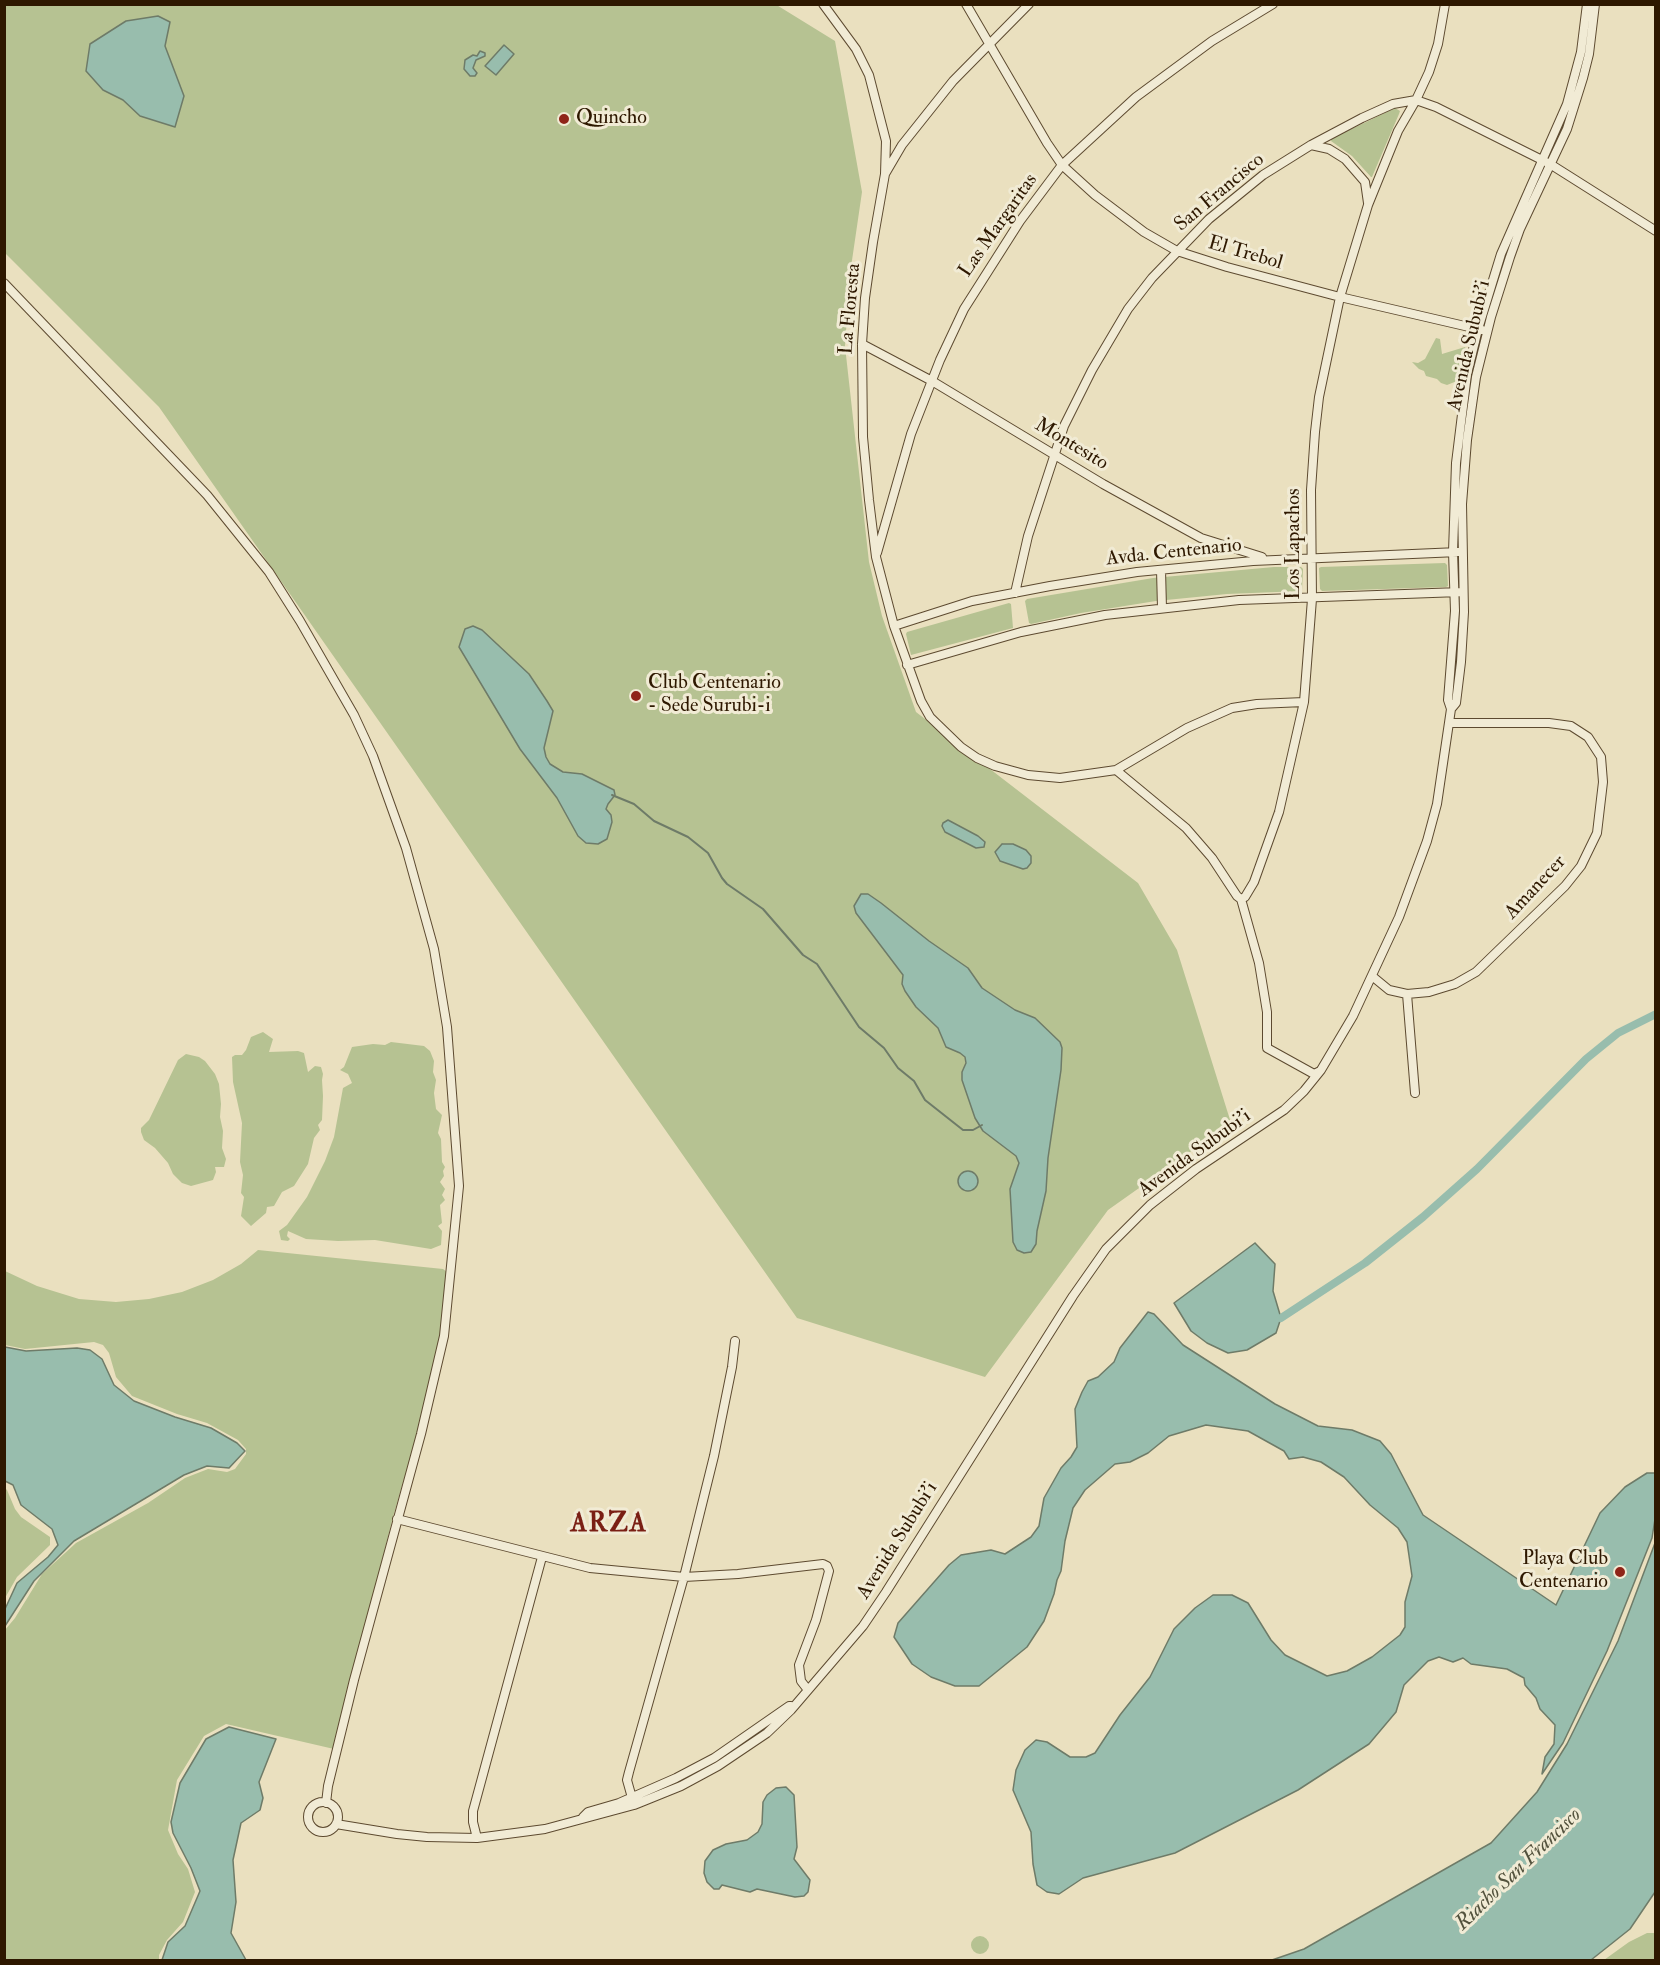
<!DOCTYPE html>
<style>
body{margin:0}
#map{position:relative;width:1660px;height:1965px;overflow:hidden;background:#eae0bf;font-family:"IM FELL Double Pica",serif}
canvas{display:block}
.frame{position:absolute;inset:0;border:6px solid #2e1800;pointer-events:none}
</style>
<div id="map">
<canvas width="1660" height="1965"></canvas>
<div class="frame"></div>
</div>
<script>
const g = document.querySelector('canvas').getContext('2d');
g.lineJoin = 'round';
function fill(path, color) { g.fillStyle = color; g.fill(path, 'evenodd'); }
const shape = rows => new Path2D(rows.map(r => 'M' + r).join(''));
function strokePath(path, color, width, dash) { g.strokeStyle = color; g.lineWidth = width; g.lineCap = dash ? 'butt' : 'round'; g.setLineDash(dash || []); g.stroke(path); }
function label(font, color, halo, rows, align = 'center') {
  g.font = font + ' "IM FELL Double Pica",serif'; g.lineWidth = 6; g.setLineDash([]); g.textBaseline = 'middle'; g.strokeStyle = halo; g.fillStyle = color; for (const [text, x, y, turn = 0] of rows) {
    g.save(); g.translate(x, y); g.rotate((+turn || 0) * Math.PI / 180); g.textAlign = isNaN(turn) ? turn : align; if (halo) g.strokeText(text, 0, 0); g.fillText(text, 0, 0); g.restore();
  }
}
fill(shape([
 [775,4,835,41,862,192,850,274,845,346,869,562,882,616,916,712,1138,883,1177,950,1231,1123,1108,1210,985,1377,797,1318,159,407,5,253,4,5],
 [1395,108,1400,111,1399,114,1372,177,1371,177,1352,156,1331,141,1331,139],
 [1436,338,1440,339,1442,354,1465,347,1468,353,1467,371,1461,373,1457,381,1447,385,1441,383,1437,379,1426,376,1424,371,1419,369,1412,362,1418,363,1425,359],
 [1445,563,1447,565,1448,586,1446,587,1322,591,1320,589,1319,568,1321,567],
 [1274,567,1301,567,1303,569,1302,591,1227,594,1156,601,1081,613,1031,624,1029,623,1025,601,1027,599,1153,578],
 [1009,603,1011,604,1013,628,911,655,906,634,907,632],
 [263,1032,273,1039,269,1052,298,1051,304,1053,308,1072,315,1066,321,1067,323,1074,322,1080,323,1096,322,1120,318,1125,320,1130,314,1138,308,1164,294,1186,282,1192,274,1206,267,1207,266,1213,251,1226,241,1216,244,1197,241,1193,243,1175,240,1162,242,1123,233,1082,232,1057,235,1055,242,1055,246,1050,251,1037],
 [391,1042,424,1046,430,1051,434,1061,433,1072,436,1080,434,1093,436,1109,442,1115,438,1133,441,1139,442,1162,445,1167,443,1171,444,1176,440,1182,445,1189,442,1195,445,1200,440,1205,442,1223,438,1226,442,1231,441,1245,431,1249,375,1240,338,1241,306,1239,288,1231,287,1236,290,1239,288,1241,281,1240,279,1231,287,1225,307,1197,325,1161,334,1137,343,1088,352,1083,348,1074,340,1070,344,1067,352,1047,373,1044,385,1045],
 [186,1054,199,1057,205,1061,215,1074,219,1084,221,1104,220,1117,223,1131,222,1148,226,1159,224,1167,215,1167,216,1172,213,1180,191,1186,182,1183,173,1174,168,1163,155,1148,144,1140,141,1132,141,1128,149,1120,178,1060],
 [258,1250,443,1269,447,1272,441,1334,419,1427,393,1517,334,1749,226,1724,204,1736,177,1780,168,1830,178,1854,188,1869,195,1892,183,1922,167,1940,159,1955,159,1960,5,1960,5,1630,15,1618,42,1574,76,1543,148,1503,185,1478,208,1469,227,1472,235,1469,246,1454,246,1449,238,1440,207,1423,177,1414,132,1396,116,1377,109,1353,103,1345,94,1342,25,1349,5,1345,5,1271,37,1286,79,1299,116,1302,149,1299,182,1292,213,1280,241,1264],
 [5,1488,7,1490,15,1509,21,1517,50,1537,50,1545,17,1577,5,1598],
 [1647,1933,1655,1933,1655,1960,1604,1960,1629,1942],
 '971 1945a9 9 0 1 1 18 0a9 9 0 1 1-18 0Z'
]), '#b6c292');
const water = shape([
 [158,16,170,22,165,46,184,96,175,127,140,116,123,100,103,90,86,71,90,44,126,21,158,16],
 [504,45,514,54,496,75,485,66,504,45],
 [480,51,485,53,485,56,476,60,473,68,477,73,475,76,470,76,464,69,465,60,473,55,477,56,480,51],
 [473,626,482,630,529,674,547,701,553,711,544,748,546,757,550,764,563,772,582,774,614,790,615,795,608,804,606,809,611,815,612,822,607,839,598,844,586,843,578,836,557,798,520,749,459,647,465,629,473,626],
 [948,820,978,836,985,842,984,847,976,848,945,832,942,826,943,823,948,820],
 [1002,844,1013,844,1026,850,1031,856,1031,863,1027,868,1023,869,1000,861,995,852,1002,844],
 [861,894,868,894,881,903,929,941,968,968,982,988,1015,1010,1035,1018,1060,1042,1062,1048,1061,1070,1048,1158,1046,1191,1037,1231,1036,1244,1031,1252,1024,1253,1017,1250,1013,1242,1010,1189,1019,1163,1016,1156,983,1131,975,1118,962,1080,962,1072,966,1063,965,1057,960,1053,946,1047,938,1028,916,1007,905,991,902,984,903,975,856,913,854,906,861,894],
 '958 1181a10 10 0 1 1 20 0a10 10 0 1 1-20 0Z',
 [1255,1243,1275,1264,1273,1291,1281,1318,1276,1333,1247,1350,1228,1353,1207,1343,1191,1331,1174,1303,1255,1243],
 [1148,1312,1154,1314,1183,1345,1275,1404,1318,1426,1352,1430,1380,1441,1391,1454,1423,1515,1556,1605,1600,1513,1625,1487,1647,1473,1655,1473,1655,1519,1652,1538,1607,1651,1563,1743,1542,1774,1545,1757,1554,1744,1555,1725,1540,1709,1536,1698,1525,1685,1524,1678,1507,1669,1471,1664,1463,1658,1453,1662,1439,1657,1428,1661,1404,1685,1396,1712,1369,1744,1298,1790,1175,1853,1083,1878,1059,1894,1047,1892,1037,1885,1033,1864,1031,1832,1013,1790,1016,1770,1025,1750,1036,1740,1047,1742,1070,1757,1086,1757,1095,1753,1120,1715,1150,1677,1174,1629,1195,1608,1213,1595,1232,1595,1248,1603,1271,1640,1285,1655,1327,1676,1347,1671,1372,1657,1400,1635,1405,1627,1405,1602,1412,1576,1407,1542,1398,1528,1370,1505,1344,1477,1321,1462,1303,1457,1289,1459,1284,1451,1248,1431,1206,1425,1169,1436,1148,1453,1130,1462,1115,1464,1085,1490,1073,1508,1065,1541,1061,1571,1057,1580,1054,1594,1044,1621,1027,1647,979,1686,955,1686,931,1677,912,1664,894,1637,898,1623,949,1565,961,1555,991,1550,1005,1554,1031,1537,1039,1526,1044,1498,1061,1468,1071,1457,1077,1447,1075,1409,1082,1392,1088,1381,1098,1377,1114,1362,1120,1348,1148,1312],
 [5,1347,26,1351,77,1348,90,1350,102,1359,114,1385,134,1401,175,1417,211,1428,237,1443,245,1451,229,1468,207,1466,184,1475,74,1541,34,1581,5,1626,5,1609,17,1583,48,1557,58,1545,52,1529,21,1505,13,1485,5,1481,5,1347],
 [1655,1543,1655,1892,1630,1929,1591,1960,1272,1960,1304,1949,1491,1843,1537,1792,1567,1744,1618,1641,1655,1543],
 [229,1727,276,1739,259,1782,263,1798,260,1810,241,1823,233,1860,236,1902,231,1933,246,1960,162,1960,168,1942,185,1926,200,1891,191,1868,173,1833,171,1822,180,1783,206,1739,229,1727],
 [786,1787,794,1795,797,1847,794,1859,810,1880,808,1892,804,1896,795,1897,757,1889,750,1892,722,1885,719,1889,714,1889,707,1882,704,1873,705,1861,713,1850,726,1844,747,1840,758,1832,762,1824,763,1802,767,1795,776,1788,786,1787]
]);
fill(water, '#98bdad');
strokePath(water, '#6e7b68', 1.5);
strokePath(shape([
 [612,795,634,804,654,821,688,837,708,853,722,878,727,884,763,909,803,955,817,964,859,1027,884,1048,898,1068,914,1081,925,1100,963,1130,973,1130,982,1125]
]), '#6e7b68', 2);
strokePath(shape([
 [1281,1318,1365,1263,1423,1217,1477,1169,1586,1059,1618,1033,1656,1014]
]), '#98bdad', 8);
const minor = shape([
 [823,4,856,49,869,75,886,141,885,174],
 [966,4,1047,143,1062,165,1095,195,1144,232,1177,251,1227,267,1340,297,1482,330],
 [1029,4,953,81,902,145,885,174,873,242,865,298,862,344,863,437,869,500,876,557,894,626,921,701,930,717,961,747,977,758,995,766,1028,775,1060,778,1116,770,1187,728,1232,708,1257,704,1304,702],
 [1311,145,1329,149,1345,159,1365,182,1368,203],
 [4,283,207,495,269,572,300,621,354,715,373,756,406,848,434,949,447,1027,459,1186,444,1336,421,1434,354,1680,328,1786,326,1803],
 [862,344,932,381,1103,484,1201,538,1262,557],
 [877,553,911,434,940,360,964,309,1020,221,1062,165,1136,97,1212,41,1273,4],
 [1161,570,1162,608],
 [1015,593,1028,536,1064,426,1092,370,1128,309,1152,278,1209,219,1263,175,1311,145,1362,118,1393,104,1416,100,1436,107,1550,164,1656,231],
 [894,626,972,601,1050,586,1137,572,1253,561,1458,552],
 [907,665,1021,632,1105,615,1239,600,1460,592],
 [1451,709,1456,703,1461,662,1464,612,1462,504,1467,440,1476,377,1491,317,1510,257,1520,229,1567,129,1583,78,1589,54,1595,4],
 [1116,770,1186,828,1212,858,1237,896,1241,899,1245,897,1254,882,1279,812,1304,702,1312,599,1311,490,1315,432,1319,397,1340,297,1368,205,1398,131,1416,100,1429,72,1438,44,1445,4],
 [1241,899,1259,963,1267,1012,1267,1048,1314,1074,1320,1071],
 [1372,976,1389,990,1407,994,1429,992,1455,984,1476,972,1565,886,1581,866,1597,833,1603,782,1601,757,1588,737,1571,726,1549,723,1449,723],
 [1407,994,1415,1093],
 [397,1519,590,1568,684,1577,738,1574,823,1564,827,1566,829,1571,816,1620,799,1665,801,1681,808,1690],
 '308 1817a15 15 0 1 1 30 0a15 15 0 1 1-30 0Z',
 [634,1805,627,1780,629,1772,684,1577,714,1456,732,1367,735,1341],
 [583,1817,588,1812,619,1803,676,1778,714,1758,789,1706,791,1706],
 [336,1824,397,1834,427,1837,477,1838,545,1829,634,1805,681,1786,718,1766,767,1733,791,1710,863,1626,886,1592,1073,1296,1106,1249,1150,1205,1196,1169,1284,1110,1304,1091,1321,1070,1353,1016,1399,917,1427,841,1437,804,1451,709,1448,700,1455,611,1453,552,1456,463,1467,374,1478,329,1501,254,1567,104,1581,52,1587,4],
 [477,1838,473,1822,473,1811,542,1557]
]);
strokePath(minor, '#5d4a30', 10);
strokePath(minor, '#f1ebd5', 8);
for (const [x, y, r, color] of [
 [564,119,6,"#8f2418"],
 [636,696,6,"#8f2418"],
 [1620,1572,6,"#8f2418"]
]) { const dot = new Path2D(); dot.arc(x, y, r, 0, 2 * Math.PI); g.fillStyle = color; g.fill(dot); strokePath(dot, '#f1ebd5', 2); }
label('20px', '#2e1800', '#f1ebd5', [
 ["Quincho",576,119],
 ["Club Centenario",648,684],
 ["- Sede Surubi-i",648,707],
 ["Playa Club",1608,1560,"right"],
 ["Centenario",1608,1583,"right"]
], 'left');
label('20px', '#2e1800', '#f1ebd5', [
 ["San Francisco",1220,193,-40],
 ["Las Margaritas",999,226,-55],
 ["El Trebol",1245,254,16],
 ["La Floresta",851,309,-85],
 ["Avenida Sububi'i",1470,346,-77],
 ["Montesito",1071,445,31],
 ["Los Lapachos",1295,544,-90],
 ["Avda. Centenario",1174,553,-6],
 ["Amanecer",1536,888,-47],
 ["Avenida Sububi'i",1195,1154,-36],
 ["Avenida Sububi'i",898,1541,-58]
]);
label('italic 21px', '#53523d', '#f1ebd5', [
 ["Riacho San Francisco",1519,1870,-44]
]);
g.letterSpacing = '1.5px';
label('bold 26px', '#7a1f14', '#f1ebd5', [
 ["ARZA",609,1525]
]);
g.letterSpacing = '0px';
</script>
